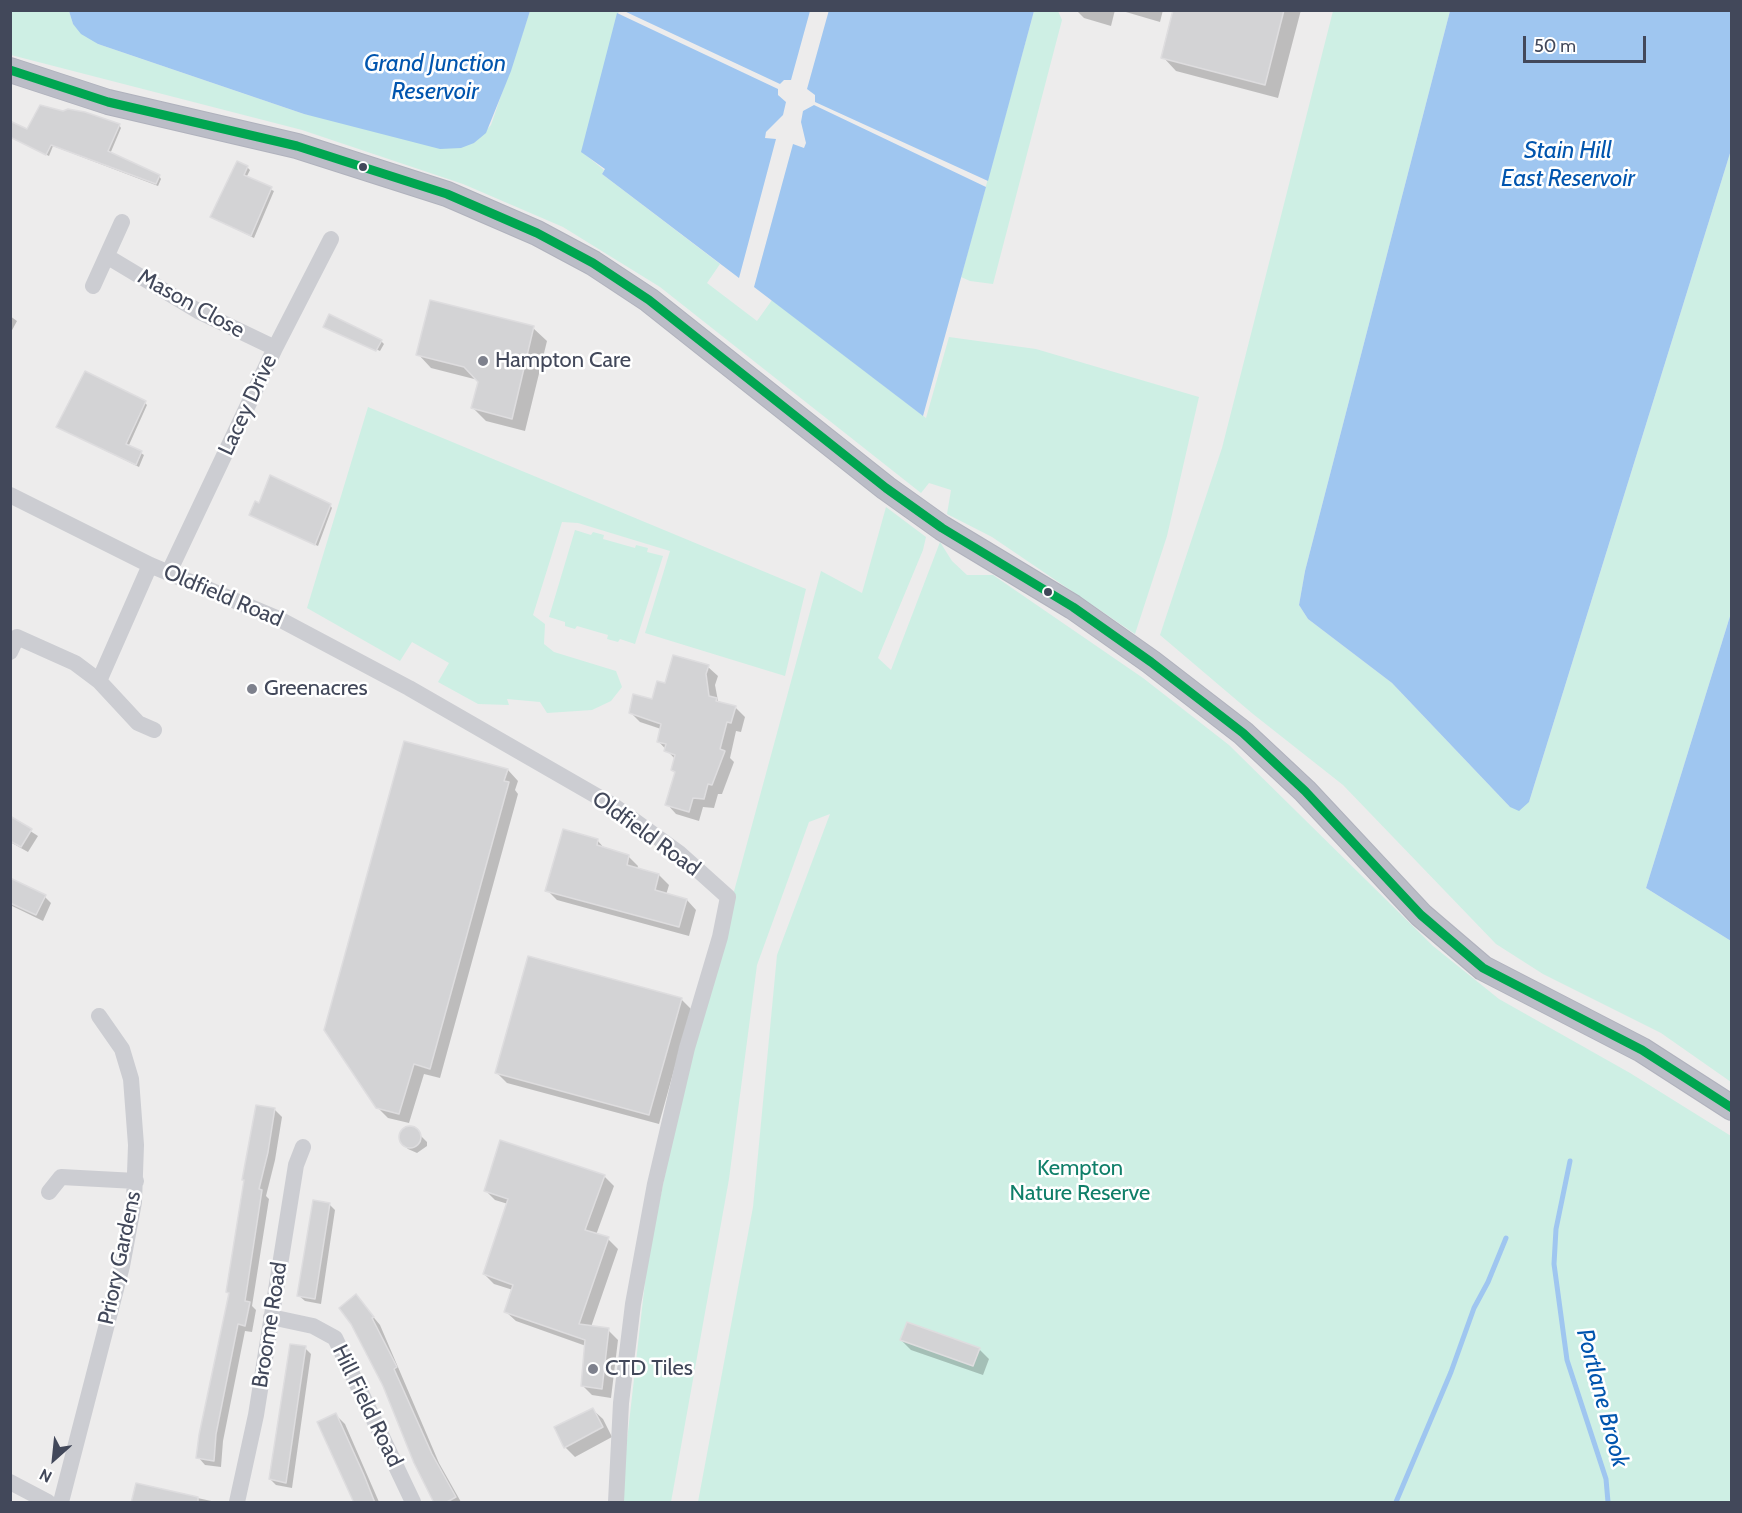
<!DOCTYPE html>
<style>
body{margin:0}
#map{position:relative;width:1742px;height:1513px;overflow:hidden;background:#edecec;font-family:Cabin,sans-serif}
canvas{display:block}
.frame{position:absolute;inset:0;border:12px solid #42485a;pointer-events:none}
.north{position:absolute;left:24px;top:1429px;width:60px;height:60px;-webkit-text-stroke:4px #fff;paint-order:stroke;rotate:207deg;font-size:16px;font-weight:700;line-height:24px;text-align:center;color:#42485a}
.north::after{content:'';display:block;margin:auto;width:21px;height:27px;background:#42485a;clip-path:polygon(50% 0,100% 100%,50% 72%,0 100%)}
.scale{position:absolute;left:1523px;top:36px;width:123px;height:27px;box-sizing:border-box;border:3px solid #42485a;border-top:0;padding-left:8px;font-size:18px;line-height:21px;white-space:nowrap;color:#42485a;-webkit-text-stroke:4px #fff;paint-order:stroke}
</style>
<div id="map">
<canvas width="1742" height="1513"></canvas>
<div class="frame"></div>
<div class="north">N</div>
<div class="scale">50 m</div>
</div>
<script>
const g = document.querySelector('canvas').getContext('2d');
g.lineJoin = 'round';
function fill(path, color) { g.fillStyle = color; g.fill(path, 'evenodd'); }
const shape = rows => new Path2D(rows.map(r => 'M' + r).join(''));
function strokePath(path, color, width, dash) { g.strokeStyle = color; g.lineWidth = width; g.lineCap = dash ? 'butt' : 'round'; g.setLineDash(dash || []); g.stroke(path); }
function label(font, color, halo, rows, align = 'center') {
  g.font = font + ' Cabin,sans-serif'; g.lineWidth = 5; g.setLineDash([]); g.textBaseline = 'middle'; g.strokeStyle = halo; g.fillStyle = color; for (const [text, x, y, turn = 0] of rows) {
    g.save(); g.translate(x, y); g.rotate((+turn || 0) * Math.PI / 180); g.textAlign = isNaN(turn) ? turn : align; if (halo) g.strokeText(text, 0, 0); g.fillText(text, 0, 0); g.restore();
  }
}
fill(shape([
 [10,11,69,11,73,24,98,44,304,114,474,143,491,125,530,11,619,11,582,152,604,170,602,174,720,264,707,283,757,321,772,300,926,418,949,337,1036,349,1199,397,1167,536,1135,634,992,537,947,514,951,490,929,483,921,493,660,287,563,227,463,184,302,130,11,55],
 [1034,11,1058,11,1062,20,993,284,970,281,961,277],
 [1333,11,1450,11,1305,571,1299,605,1308,619,1392,683,1510,807,1529,802,1731,150,1731,613,1646,888,1731,941,1731,1082,1661,1033,1543,974,1496,944,1343,785,1253,714,1160,635,1222,448],
 [368,407,806,589,785,676,645,633,670,551,578,523,562,522,533,615,545,624,544,644,554,652,616,671,622,687,611,701,592,710,547,713,540,702,507,699,509,705,478,704,438,682,449,663,412,642,400,661,307,608],
 [886,507,926,537,923,550,878,658,891,670,940,542,952,561,967,575,993,575,1143,678,1229,745,1433,946,1499,999,1630,1073,1731,1136,1731,1502,698,1502,753,1207,777,955,830,814,809,822,757,965,729,1179,671,1502,620,1502,648,1256,692,1046,821,571,862,593],
 [575,530,591,535,593,532,604,535,603,539,635,548,636,545,648,548,647,552,663,556,635,644,620,639,618,642,607,639,608,635,577,626,575,629,565,626,565,622,549,617]
]), '#ceefe4');
fill(shape([
 [829,10,1034,11,988,181,815,102,815,95,807,89],
 [69,11,69,10,530,11,511,71,486,133,474,143,461,148,440,149,304,114,98,44,81,34,73,24],
 [624,11,810,10,810,11,791,80,784,80,780,84],
 [1450,11,1731,11,1731,150,1529,802,1519,811,1510,807,1392,683,1308,619,1299,605,1305,571],
 [617,13,778,89,778,95,786,102,783,115,766,132,765,138,776,139,739,278,602,174,605,169,581,152],
 [814,105,986,187,923,416,754,287,793,144,804,148,806,143,801,122,803,111],
 [1731,613,1732,941,1731,941,1646,888]
]), '#9fc6f0');
fill(shape([
 [1076,10,1115,10,1111,26,1084,18],
 [1119,10,1163,10,1160,22],
 [1175,10,1301,10,1278,98,1176,71,1163,57],
 [63,113,119,125,121,128,110,154,159,176,161,179,158,186,53,146,49,156,10,137],
 [247,167,250,170,246,178,274,191,254,238,212,217],
 [10,316,17,321,10,334],
 [326,326,381,341,384,344,380,351],
 [533,328,547,341,525,431,486,421,473,408,480,382,478,380,431,368,418,354],
 [145,403,147,405,129,445,144,455,139,467,61,429],
 [259,505,330,505,332,508,318,546,253,517,251,514],
 [708,667,718,676,715,685,718,701,735,707,745,717,741,732,736,731,730,758,734,762,722,794,718,794,714,808,703,807,699,821,676,814,667,804,676,773,673,770,676,760,658,741,661,729,640,722,630,712,653,701,666,684],
 [405,743,508,770,518,781,515,790,518,794,440,1078,424,1074,409,1123,388,1118,377,1107],
 [10,818,38,836,28,852,10,842],
 [597,840,606,850,628,856,638,866,637,869,659,875,669,885,666,895,687,900,696,910,689,936,557,900,547,890],
 [10,880,45,897,51,903,43,921,10,905],
 [681,999,691,1009,659,1124,507,1083,497,1073],
 [274,1109,282,1117,275,1160,266,1196,269,1199,252,1306,256,1310,252,1332,245,1331,223,1441,221,1467,205,1465,198,1457],
 [406,1127,412,1127,427,1142,427,1146,417,1153,408,1149,401,1142,400,1133],
 [604,1176,614,1186,596,1235,608,1239,618,1249,591,1327,608,1330,618,1340,611,1398,592,1395,582,1385,586,1346,516,1321,506,1312,513,1290,494,1284,484,1274,508,1204,495,1200,485,1190],
 [329,1204,335,1210,321,1304,305,1301,298,1295],
 [356,1296,380,1325,439,1463,461,1502,436,1502],
 [901,1340,979,1349,989,1359,983,1375,911,1350],
 [305,1348,311,1354,292,1488,276,1485,270,1479],
 [593,1410,603,1419,612,1437,575,1457,565,1447],
 [336,1415,345,1424,379,1502,356,1502],
 [137,1485,216,1502,133,1502]
]), '#0003');
strokePath(shape([
 [1570,1161,1556,1229,1554,1264,1567,1360,1606,1479,1608,1502],
 [1396,1502,1451,1372,1474,1308,1488,1282,1506,1238]
]), '#9fc6f0', 5);
const building = shape([
 [1173,10,1284,10,1265,85,1161,58,1173,10],
 [40,105,63,111,68,109,85,112,120,124,108,151,160,175,156,184,51,145,46,155,10,137,10,121,27,129,40,105],
 [237,161,248,166,244,175,272,187,251,236,210,217,237,161],
 [430,300,534,326,512,419,471,408,478,382,464,367,416,355,430,300],
 [329,314,382,340,376,351,323,327,329,314],
 [85,371,146,401,126,444,142,451,136,465,56,427,85,371],
 [270,475,331,504,315,545,249,515,255,501,259,503,270,475],
 [673,655,709,665,706,674,709,696,717,698,716,701,736,706,731,723,727,722,720,749,725,751,712,785,708,784,704,799,693,798,689,812,665,805,675,772,671,770,675,755,664,751,666,744,657,742,661,724,629,713,633,694,652,699,657,681,665,683,673,655],
 [404,741,508,769,504,781,509,782,430,1069,414,1064,399,1114,376,1108,324,1030,404,741],
 [10,816,32,829,21,847,10,841,10,816],
 [563,829,598,839,597,845,629,855,627,865,659,874,655,890,687,899,679,927,545,891,563,829],
 [10,878,46,895,36,915,10,903,10,878],
 [528,956,682,998,649,1115,495,1073,528,956],
 [256,1105,275,1108,268,1152,259,1189,262,1190,245,1301,250,1302,245,1326,238,1324,216,1434,214,1461,196,1458,199,1435,229,1293,226,1292,244,1180,242,1180,256,1105],
 '399 1137a11 11 0 1 1 22 0a11 11 0 1 1-22 0Z',
 [500,1140,605,1175,585,1230,609,1237,579,1324,609,1328,602,1389,581,1386,585,1340,504,1312,513,1285,483,1274,508,1199,484,1191,500,1140],
 [313,1200,330,1203,315,1299,297,1296,313,1200],
 [356,1294,374,1317,372,1318,397,1367,394,1369,432,1454,456,1497,445,1503,434,1503,414,1463,383,1386,351,1324,339,1308,356,1294],
 [907,1322,980,1348,973,1366,900,1340,907,1322],
 [290,1344,306,1346,286,1483,269,1479,290,1344],
 [593,1408,603,1427,564,1448,554,1427,593,1408],
 [336,1413,364,1475,375,1503,354,1503,317,1422,336,1413],
 [136,1483,198,1497,198,1503,131,1503,136,1483]
]);
fill(building, '#d3d3d5');
strokePath(building, '#dedddf', 1.5);
const highway = shape([
 [10,70,108,102,297,146,447,194,537,233,593,263,649,300,886,488,942,528,1073,607,1151,662,1243,733,1305,791,1421,915,1483,968,1642,1050,1732,1108]
]);
strokePath(highway, '#b0b2bd', 26);
strokePath(shape([
 [108,257,198,311,275,348],
 [93,286,122,222],
 [10,495,150,565,281,620,409,688,614,806,679,853,728,897,720,937,687,1048,655,1184,633,1304,621,1403,616,1502],
 [169,572,275,348,331,239],
 [10,652,17,637,75,663,99,681,138,723,154,730],
 [99,681,150,565],
 [49,1192,61,1177,136,1181],
 [271,1317,313,1326,335,1338,413,1502],
 [10,1482,48,1502],
 [61,1502,122,1266,134,1202,136,1145,131,1079,122,1049,99,1016],
 [237,1502,256,1415,296,1165,303,1147]
]), '#cccdd2', 16);
strokePath(highway, '#bbbdc7', 24);
strokePath(shape([
 [10,70,108,102,297,146,447,194,537,233,593,263,649,300,886,488,942,528,1073,607,1151,662,1243,733,1305,791,1421,915,1483,968,1642,1050,1732,1108]
]), '#00a651', 9);
for (const [x, y, r, color] of [
 [363,167,5,"#42485a"],
 [483,361,6,"#7e818d"],
 [1048,592,5,"#42485a"],
 [252,689,6,"#7e818d"],
 [593,1369,6,"#7e818d"]
]) { const dot = new Path2D(); dot.arc(x, y, r, 0, 2 * Math.PI); g.fillStyle = color; g.fill(dot); strokePath(dot, '#fff', 2); }
label('22px', '#42485a', '#fff', [
 ["Mason Close",191,304,29],
 ["Lacey Drive",248,405,-65],
 ["Oldfield Road",223,596,23],
 ["Oldfield Road",646,834,36],
 ["Priory Gardens",120,1258,-78],
 ["Broome Road",270,1325,-81],
 ["Hill Field Road",367,1406,64]
]);
label('22px', '#42485a', '#fff', [
 ["Hampton Care",495,361],
 ["Greenacres",264,689],
 ["CTD Tiles",605,1369]
], 'left');
label('22px', '#0f7f69', '#fff', [
 ["Kempton",1080,1169],
 ["Nature Reserve",1080,1194]
]);
label('italic 24px', '#0155ae', '#fff', [
 ["Grand Junction",435,64],
 ["Reservoir",435,92],
 ["Stain Hill",1568,151],
 ["East Reservoir",1568,179],
 ["Portlane Brook",1602,1398,75]
]);
</script>
